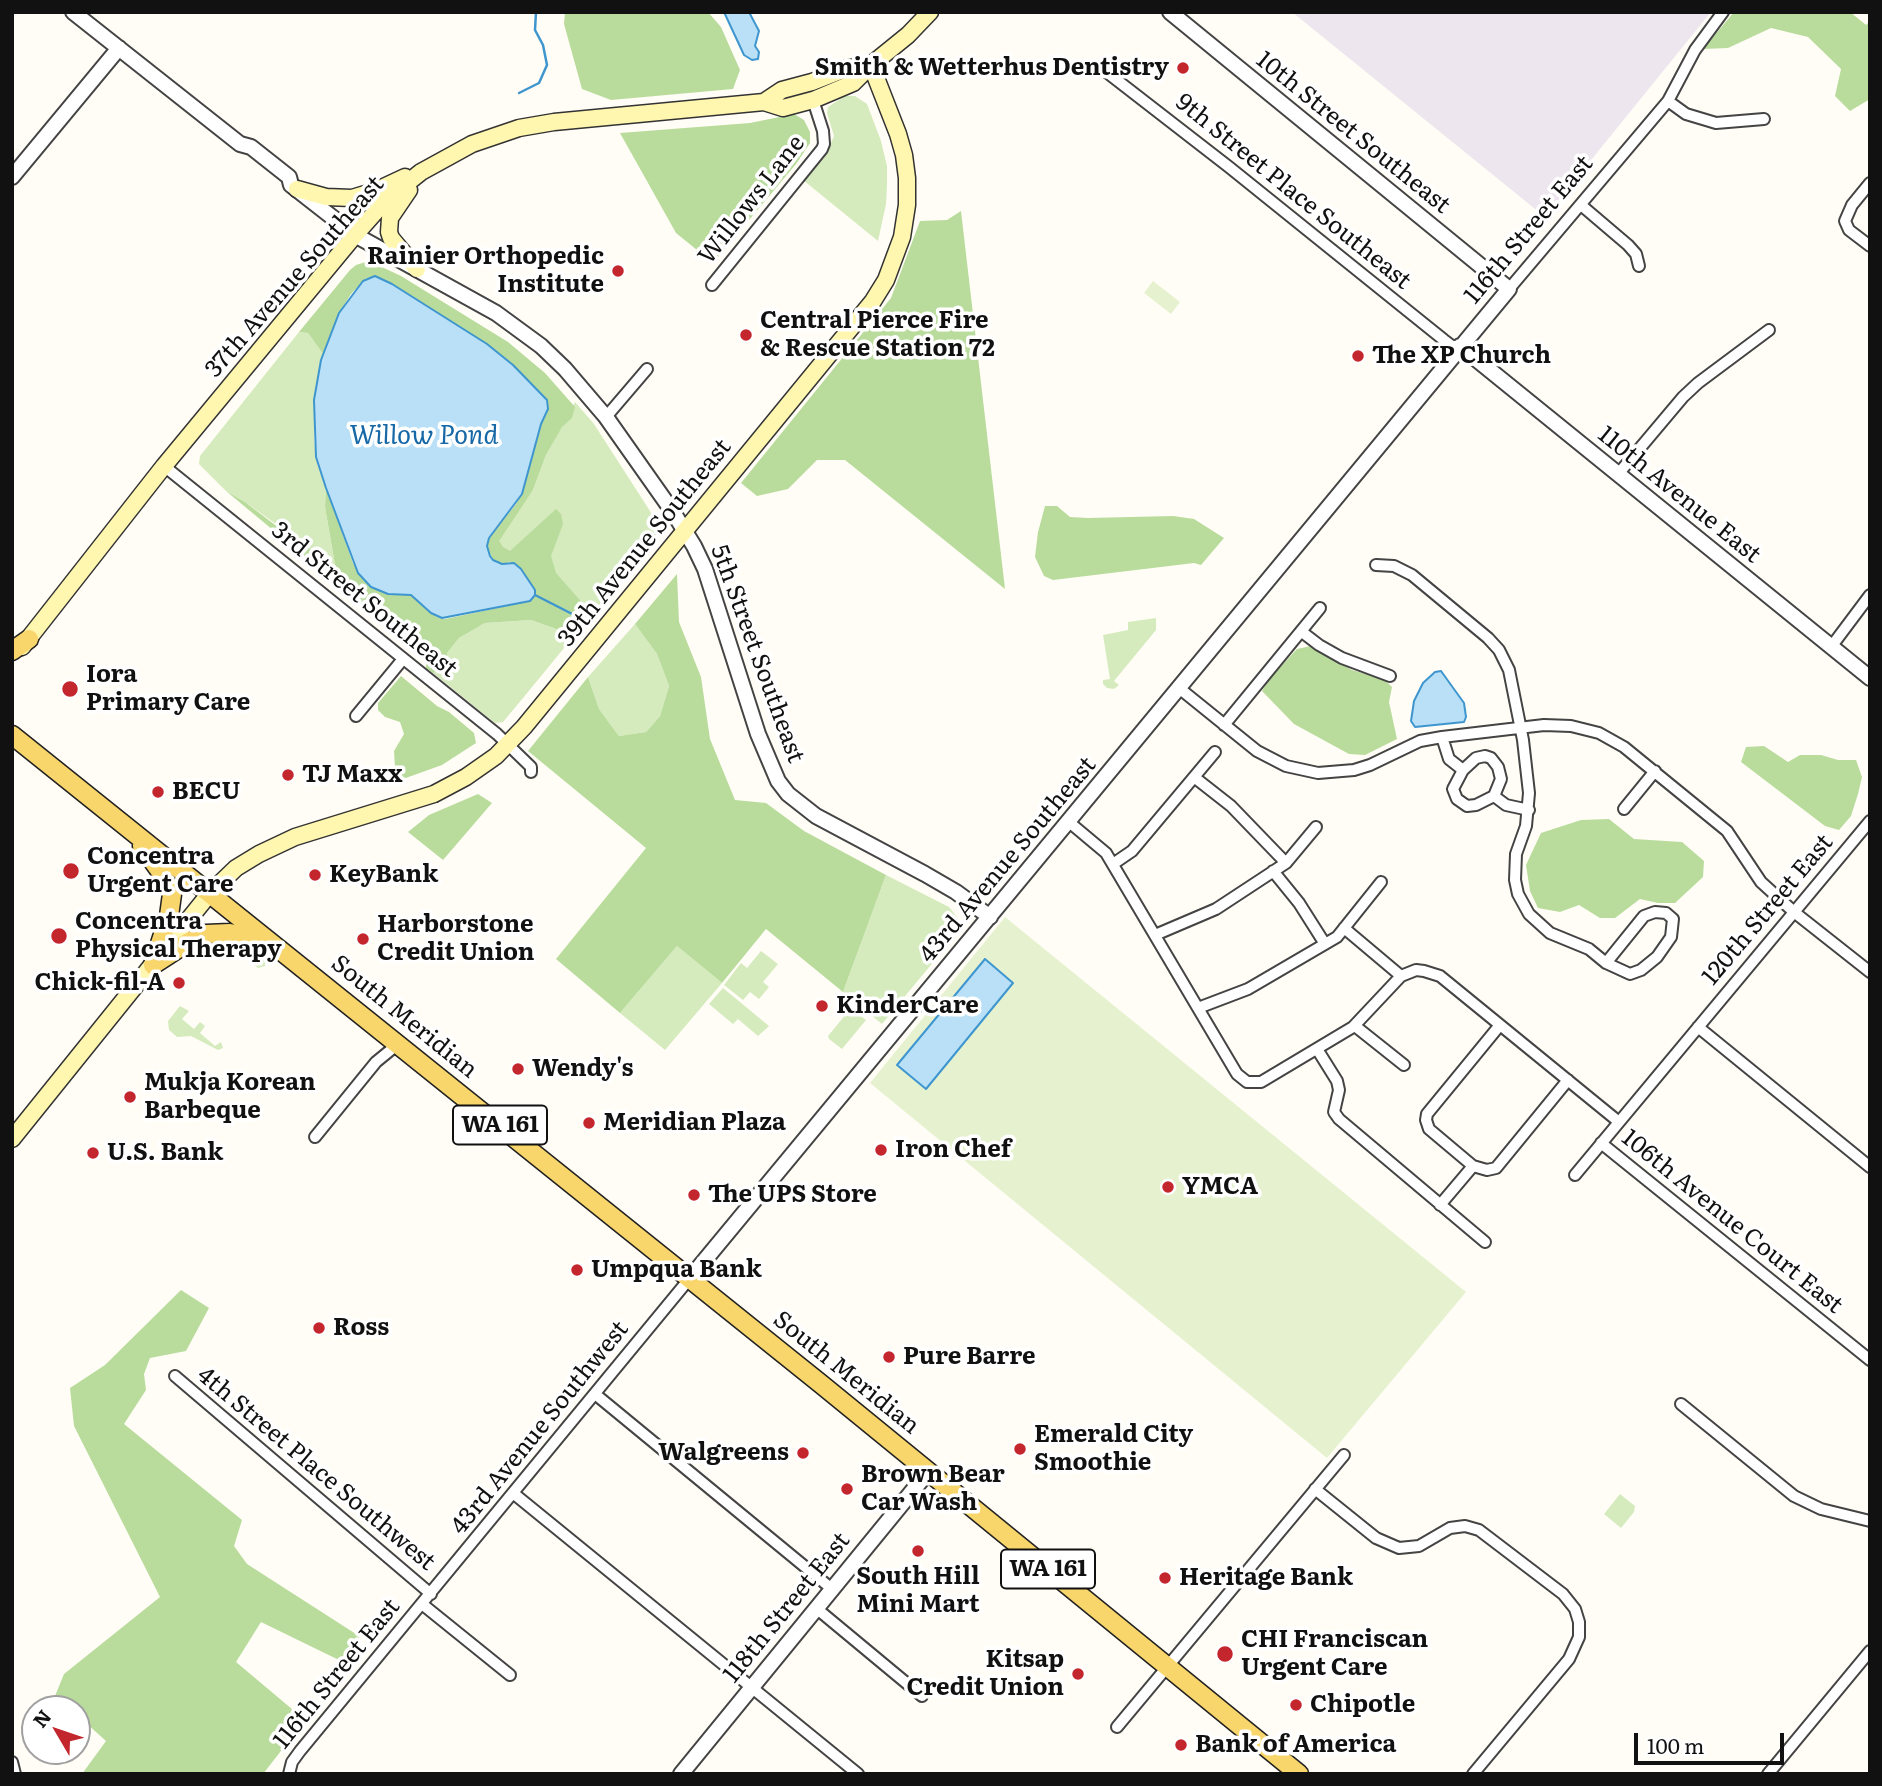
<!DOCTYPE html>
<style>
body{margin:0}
#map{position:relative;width:1882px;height:1786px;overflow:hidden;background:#fffdf5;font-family:Literata,serif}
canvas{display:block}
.frame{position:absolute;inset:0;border:14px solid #111;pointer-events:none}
.north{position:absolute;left:21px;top:1695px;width:70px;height:70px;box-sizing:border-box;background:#fff;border:2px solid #a0a0a0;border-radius:50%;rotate:309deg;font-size:19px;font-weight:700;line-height:28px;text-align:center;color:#111}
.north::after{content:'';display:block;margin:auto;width:24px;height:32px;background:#c4262e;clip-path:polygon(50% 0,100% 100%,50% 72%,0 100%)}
.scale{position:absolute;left:1634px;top:1733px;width:150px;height:32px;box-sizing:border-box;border:4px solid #111;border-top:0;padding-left:9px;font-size:21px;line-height:24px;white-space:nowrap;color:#111;-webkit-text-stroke:5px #fff;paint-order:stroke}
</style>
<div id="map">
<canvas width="1882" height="1786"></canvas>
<div class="frame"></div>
<div class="north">N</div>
<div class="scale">100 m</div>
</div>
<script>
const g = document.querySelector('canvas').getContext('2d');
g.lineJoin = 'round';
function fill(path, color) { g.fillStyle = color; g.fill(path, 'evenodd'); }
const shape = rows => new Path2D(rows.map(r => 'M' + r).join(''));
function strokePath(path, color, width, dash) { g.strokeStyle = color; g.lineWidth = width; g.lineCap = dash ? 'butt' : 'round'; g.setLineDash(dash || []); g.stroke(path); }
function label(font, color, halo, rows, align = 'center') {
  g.font = font + ' Literata,serif'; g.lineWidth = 7; g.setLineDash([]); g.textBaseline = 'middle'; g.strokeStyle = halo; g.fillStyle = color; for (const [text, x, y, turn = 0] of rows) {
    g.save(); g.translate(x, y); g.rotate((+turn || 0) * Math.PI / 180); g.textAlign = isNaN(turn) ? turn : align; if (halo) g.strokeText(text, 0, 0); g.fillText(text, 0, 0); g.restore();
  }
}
fill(shape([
 [1292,12,1711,12,1545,217]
]), '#eee6ef');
fill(shape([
 [845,96,855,96,867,104,881,141,887,166,887,186,886,204,878,241,803,180,831,143,834,136,827,113,828,107],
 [299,332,308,333,323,354,314,399,314,441,316,457,326,488,325,507,335,566,245,502,226,491,199,464,200,456],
 [575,402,594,424,650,511,658,530,656,536,523,698,503,722,495,723,433,673,446,669,447,653,459,638,485,623,531,620,562,631,495,543,533,490,546,455],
 [1156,618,1156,630,1114,681,1119,685,1114,689,1107,688,1103,684,1103,680,1110,679,1103,635,1128,630,1128,622],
 [635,624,657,654,669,686,660,716,646,732,619,736,599,709,588,677],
 [886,875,949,907,960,921,959,929,954,937,882,1024,843,992],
 [220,942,230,942,254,951,265,959,265,966,258,968,237,950,229,947,221,948,212,953,207,949,203,953,197,948],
 [677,946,722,983,665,1050,620,1013],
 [761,951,778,964,763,982,769,987,759,999,750,992,743,1000,724,985,741,963,747,968],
 [723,988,769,1026,758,1036,738,1019,733,1024,709,1004],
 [180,1006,189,1011,182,1019,194,1029,200,1022,205,1026,200,1033,215,1046,221,1042,223,1048,218,1050,191,1036,177,1037,169,1030,168,1021],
 [851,1008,866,1020,842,1049,829,1039,828,1036],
 [1620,1494,1635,1506,1634,1512,1621,1528,1604,1514]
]), '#d5ebbd');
fill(shape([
 [565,12,708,12,721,27,740,70,733,89,611,100,582,89,564,24],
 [1734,12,1850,12,1866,25,1870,21,1870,99,1850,111,1835,96,1841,69,1808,37,1771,28,1728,48,1703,49],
 [794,114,804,120,810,132,810,143,796,164,713,263,676,233,620,133,750,123],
 [961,211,1005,589,845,460,817,460,788,489,757,496,741,483,891,298,920,221,947,220],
 [369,261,401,276,508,342,545,373,575,407,572,418,562,427,546,455,533,490,499,541,503,547,510,551,556,509,561,514,563,524,551,556,556,573,585,606,583,621,575,629,562,631,531,620,485,623,459,638,447,653,446,669,433,673,426,668,427,652,409,624,387,622,356,599,226,491,245,502,283,531,335,565,325,507,326,488,353,563,368,585,385,593,411,595,439,618,445,619,526,602,533,599,535,590,521,569,510,562,503,564,493,560,487,546,489,538,516,504,524,486,541,424,547,413,547,400,513,365,487,344,392,284,375,276,365,279,351,294,339,313,323,354,308,333,299,332,350,270,356,265],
 [1045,506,1057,506,1070,517,1088,518,1173,516,1194,519,1224,538,1201,565,1194,563,1053,580,1044,576,1035,557,1038,532],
 [677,574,679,622,701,677,710,739,735,800,766,803,804,831,886,875,843,992,766,929,722,983,677,946,620,1013,556,959,646,848,528,751,588,677,599,709,619,736,646,732,660,716,669,686,657,654,635,624],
 [1311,646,1352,670,1385,680,1392,687,1389,702,1397,739,1365,755,1349,754,1294,724,1262,691,1270,678,1297,649],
 [401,676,437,706,449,712,474,733,476,743,442,765,403,779,395,768,394,751,404,734,400,722,385,717,378,710,378,703],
 [1764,746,1788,762,1800,755,1821,755,1838,760,1856,760,1862,777,1858,794,1851,816,1839,830,1825,826,1741,762,1746,747],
 [478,794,492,803,443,860,408,832,429,815],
 [1609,819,1634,839,1682,842,1704,861,1703,877,1675,903,1658,903,1640,899,1615,918,1600,918,1579,905,1560,912,1538,908,1530,891,1526,865,1541,833,1581,820],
 [181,1290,209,1308,186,1351,150,1358,144,1374,146,1390,124,1424,242,1520,234,1546,247,1564,359,1636,358,1655,343,1662,261,1622,236,1662,305,1720,263,1774,82,1774,106,1741,77,1715,77,1709,70,1709,55,1696,64,1674,160,1597,74,1426,70,1388,105,1365]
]), '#b9dc9c');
fill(shape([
 [1153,281,1180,302,1171,314,1144,293],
 [1005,917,1466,1292,1327,1458,870,1083]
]), '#e6f2cf');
const water = shape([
 [724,12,749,12,759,31,755,46,759,52,758,59,752,60,744,55,724,12],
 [375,276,392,284,487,344,513,365,547,400,548,409,541,424,522,494,489,538,487,546,490,556,493,560,502,564,514,563,521,569,535,590,535,595,530,601,442,618,431,613,411,595,388,594,371,587,358,573,326,488,316,457,314,400,321,360,339,313,363,281,375,276],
 [1441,671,1464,703,1466,717,1464,722,1415,727,1411,721,1414,701,1423,683,1435,672,1441,671],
 [985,959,1013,983,926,1089,897,1065,985,959]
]);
fill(water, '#b9e0f7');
strokePath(water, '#3f96cf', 2);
strokePath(shape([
 [519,93,539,83,547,65,543,45,535,30,536,12],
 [535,595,584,620]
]), '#3f96cf', 2.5);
const minor = shape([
 [1100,67,1229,167,1444,340,1452,346,1460,346],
 [1668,101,1686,114,1716,123,1764,119],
 [1870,183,1852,205,1845,221,1849,230,1870,246],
 [1581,205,1628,245,1636,254,1639,266],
 [712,285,822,149,824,144,823,131,813,100],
 [1509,289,1668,101,1695,50,1723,12],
 [606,417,647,369],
 [164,466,497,734,531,767,531,772],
 [1619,473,1683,397,1698,383,1769,330],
 [1376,565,1394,566,1412,575,1488,638,1499,650,1509,670,1523,740,1529,793,1526,826,1516,854,1515,880,1518,894,1529,914,1550,933,1589,949,1606,963,1630,974,1641,970,1657,957,1671,937,1673,919,1666,913,1655,912,1644,916,1606,963],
 [1302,632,1319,645,1342,658,1390,676],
 [1831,647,1870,595],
 [1179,688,1257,751,1286,766,1318,773,1354,770,1370,765,1420,741,1442,737,1544,725,1571,726,1599,733,1624,747,1727,831,1761,882,1794,912,1870,972],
 [356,716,403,659],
 [1224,725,1320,608],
 [1442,737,1449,759,1463,770,1453,789,1457,799,1467,806,1476,805,1494,796,1506,805,1529,810],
 [1463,770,1476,758,1485,756,1491,758,1498,767,1501,779,1494,796],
 [1194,777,1231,806,1286,863],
 [1624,809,1655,771],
 [1069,822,1106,853,1237,1074,1247,1082,1261,1082,1353,1027,1401,976,1416,970,1424,971,1440,976,1619,1122],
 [1113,864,1132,851,1215,752],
 [1273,871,1299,903,1325,944],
 [1344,928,1401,976],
 [1155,935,1216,909,1286,863,1316,827],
 [1198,1008,1248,989,1337,937,1381,882],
 [1500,1025,1427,1114,1426,1120,1429,1129,1473,1166,1487,1170,1496,1168,1568,1080],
 [1355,1026,1404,1065],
 [1698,1027,1870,1167],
 [1317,1049,1337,1081,1339,1090,1334,1112,1339,1119,1485,1242],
 [315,1137,376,1062,398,1044],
 [1601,1143,1870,1360],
 [1575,1175,1870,821],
 [1440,1205,1473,1166],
 [175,1376,431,1594],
 [595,1394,832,1589],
 [1681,1404,1794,1496,1821,1509,1870,1521],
 [1315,1489,1376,1538,1399,1548,1419,1546,1450,1528,1465,1526,1479,1530,1563,1594,1575,1609,1579,1622,1579,1637,1569,1659,1473,1774],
 [513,1493,858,1774],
 [422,1604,510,1675],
 [816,1608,922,1696],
 [1117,1727,1344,1455],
 [12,1762,15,1774],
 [289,1774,292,1762,300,1751,690,1278],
 [1768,1774,1870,1651]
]);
const tertiary = shape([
 [73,12,240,144,251,147,289,177,291,185,355,235,496,313,541,346,565,369,606,417,673,512,694,546,705,569,758,734,778,781,788,794,816,816,925,874,956,892,990,917],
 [12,177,119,48],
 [1460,346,1870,678],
 [690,1278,1509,289,1170,12],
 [681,1774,928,1472]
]);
const secondary = shape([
 [764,102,783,108,813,100,853,83,871,65,908,35,930,12],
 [297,189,326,197,352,198,375,191,405,177],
 [409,190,390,218,389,232,391,238,417,269],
 [22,647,164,466,355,235,386,200,421,172,472,144,519,128,554,122,764,102,782,90,812,82,845,69,871,65],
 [12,1139,210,893,236,868,259,854,295,837,434,794,466,777,496,756,524,727,873,301,886,280,902,237,907,205,907,178,904,155,898,134,871,65]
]);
const primary = shape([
 [12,651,29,639],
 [12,735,821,1384,1299,1774],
 [142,846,160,871,172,894,169,916,153,965],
 [153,965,187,943,206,934,230,933,267,946]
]);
strokePath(minor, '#444', 14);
strokePath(tertiary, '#444', 18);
strokePath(secondary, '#333', 19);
strokePath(primary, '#222', 21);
strokePath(minor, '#fff', 10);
strokePath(tertiary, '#fff', 14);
strokePath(secondary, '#fff6b0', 16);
strokePath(primary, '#f9d66b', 18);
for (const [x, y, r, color] of [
 [1183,68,7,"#c4262e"],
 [618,271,7,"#c4262e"],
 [746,335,7,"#c4262e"],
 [1358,356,7,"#c4262e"],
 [70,689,9,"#c4262e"],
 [288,775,7,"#c4262e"],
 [158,792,7,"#c4262e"],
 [71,871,9,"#c4262e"],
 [315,875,7,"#c4262e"],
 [59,936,9,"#c4262e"],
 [363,939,7,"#c4262e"],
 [179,983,7,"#c4262e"],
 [822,1006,7,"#c4262e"],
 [518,1069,7,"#c4262e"],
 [130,1097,7,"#c4262e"],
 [589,1123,7,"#c4262e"],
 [881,1150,7,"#c4262e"],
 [93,1153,7,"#c4262e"],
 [1168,1187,7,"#c4262e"],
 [694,1195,7,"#c4262e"],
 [577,1270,7,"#c4262e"],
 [319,1328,7,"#c4262e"],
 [889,1357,7,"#c4262e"],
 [1020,1449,7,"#c4262e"],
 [803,1453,7,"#c4262e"],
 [847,1489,7,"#c4262e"],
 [918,1551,7,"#c4262e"],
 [1165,1578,7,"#c4262e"],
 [1225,1654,9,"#c4262e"],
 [1078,1674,7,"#c4262e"],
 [1296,1705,7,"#c4262e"],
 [1181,1745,7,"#c4262e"]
]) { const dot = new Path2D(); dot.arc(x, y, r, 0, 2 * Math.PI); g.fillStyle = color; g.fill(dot); strokePath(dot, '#fff', 2.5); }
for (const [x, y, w] of [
 [500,1125,94],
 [1048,1569,94]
]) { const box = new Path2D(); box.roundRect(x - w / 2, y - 19.5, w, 39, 5); g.fillStyle = '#fff'; g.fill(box); strokePath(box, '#111', 2); }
label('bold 23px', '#111', null, [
 ["WA 161",500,1125],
 ["WA 161",1048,1569]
]);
label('bold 24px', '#111', '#fff', [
 ["Smith & Wetterhus Dentistry",1169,68,"right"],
 ["Rainier Orthopedic",604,257,"right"],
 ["Institute",604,285,"right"],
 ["Central Pierce Fire",760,321],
 ["& Rescue Station 72",760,349],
 ["The XP Church",1372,356],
 ["Iora",86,675],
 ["Primary Care",86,703],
 ["TJ Maxx",302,775],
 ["BECU",172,792],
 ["Concentra",87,857],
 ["Urgent Care",87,885],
 ["KeyBank",329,875],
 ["Concentra",75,922],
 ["Physical Therapy",75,950],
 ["Harborstone",377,925],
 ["Credit Union",377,953],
 ["Chick-fil-A",165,983,"right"],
 ["KinderCare",836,1006],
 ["Wendy's",532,1069],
 ["Mukja Korean",144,1083],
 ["Barbeque",144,1111],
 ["Meridian Plaza",603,1123],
 ["Iron Chef",895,1150],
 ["U.S. Bank",107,1153],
 ["YMCA",1182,1187],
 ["The UPS Store",708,1195],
 ["Umpqua Bank",591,1270],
 ["Ross",333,1328],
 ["Pure Barre",903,1357],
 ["Emerald City",1034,1435],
 ["Smoothie",1034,1463],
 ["Walgreens",789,1453,"right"],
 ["Brown Bear",861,1475],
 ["Car Wash",861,1503],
 ["South Hill",918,1577,"center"],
 ["Mini Mart",918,1605,"center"],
 ["Heritage Bank",1179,1578],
 ["CHI Franciscan",1241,1640],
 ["Urgent Care",1241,1668],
 ["Kitsap",1064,1660,"right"],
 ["Credit Union",1064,1688,"right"],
 ["Chipotle",1310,1705],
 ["Bank of America",1195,1745]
], 'left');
label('24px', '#111', '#fff', [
 ["10th Street Southeast",1353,133,39],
 ["9th Street Place Southeast",1293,192,39],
 ["Willows Lane",752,200,-52],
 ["116th Street East",1529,230,-50],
 ["37th Avenue Southeast",295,277,-49],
 ["110th Avenue East",1679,495,39],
 ["39th Avenue Southeast",645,543,-51],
 ["3rd Street Southeast",364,600,39],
 ["5th Street Southeast",757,654,70],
 ["43rd Avenue Southeast",1008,860,-50],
 ["120th Street East",1768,910,-50],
 ["South Meridian",404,1017,39],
 ["106th Avenue Court East",1732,1222,39],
 ["South Meridian",846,1373,39],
 ["43rd Avenue Southwest",540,1428,-51],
 ["4th Street Place Southwest",316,1469,40],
 ["118th Street East",787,1608,-51],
 ["116th Street East",337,1674,-51]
]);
label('italic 26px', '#1768a6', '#fff', [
 ["Willow Pond",424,436]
]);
</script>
